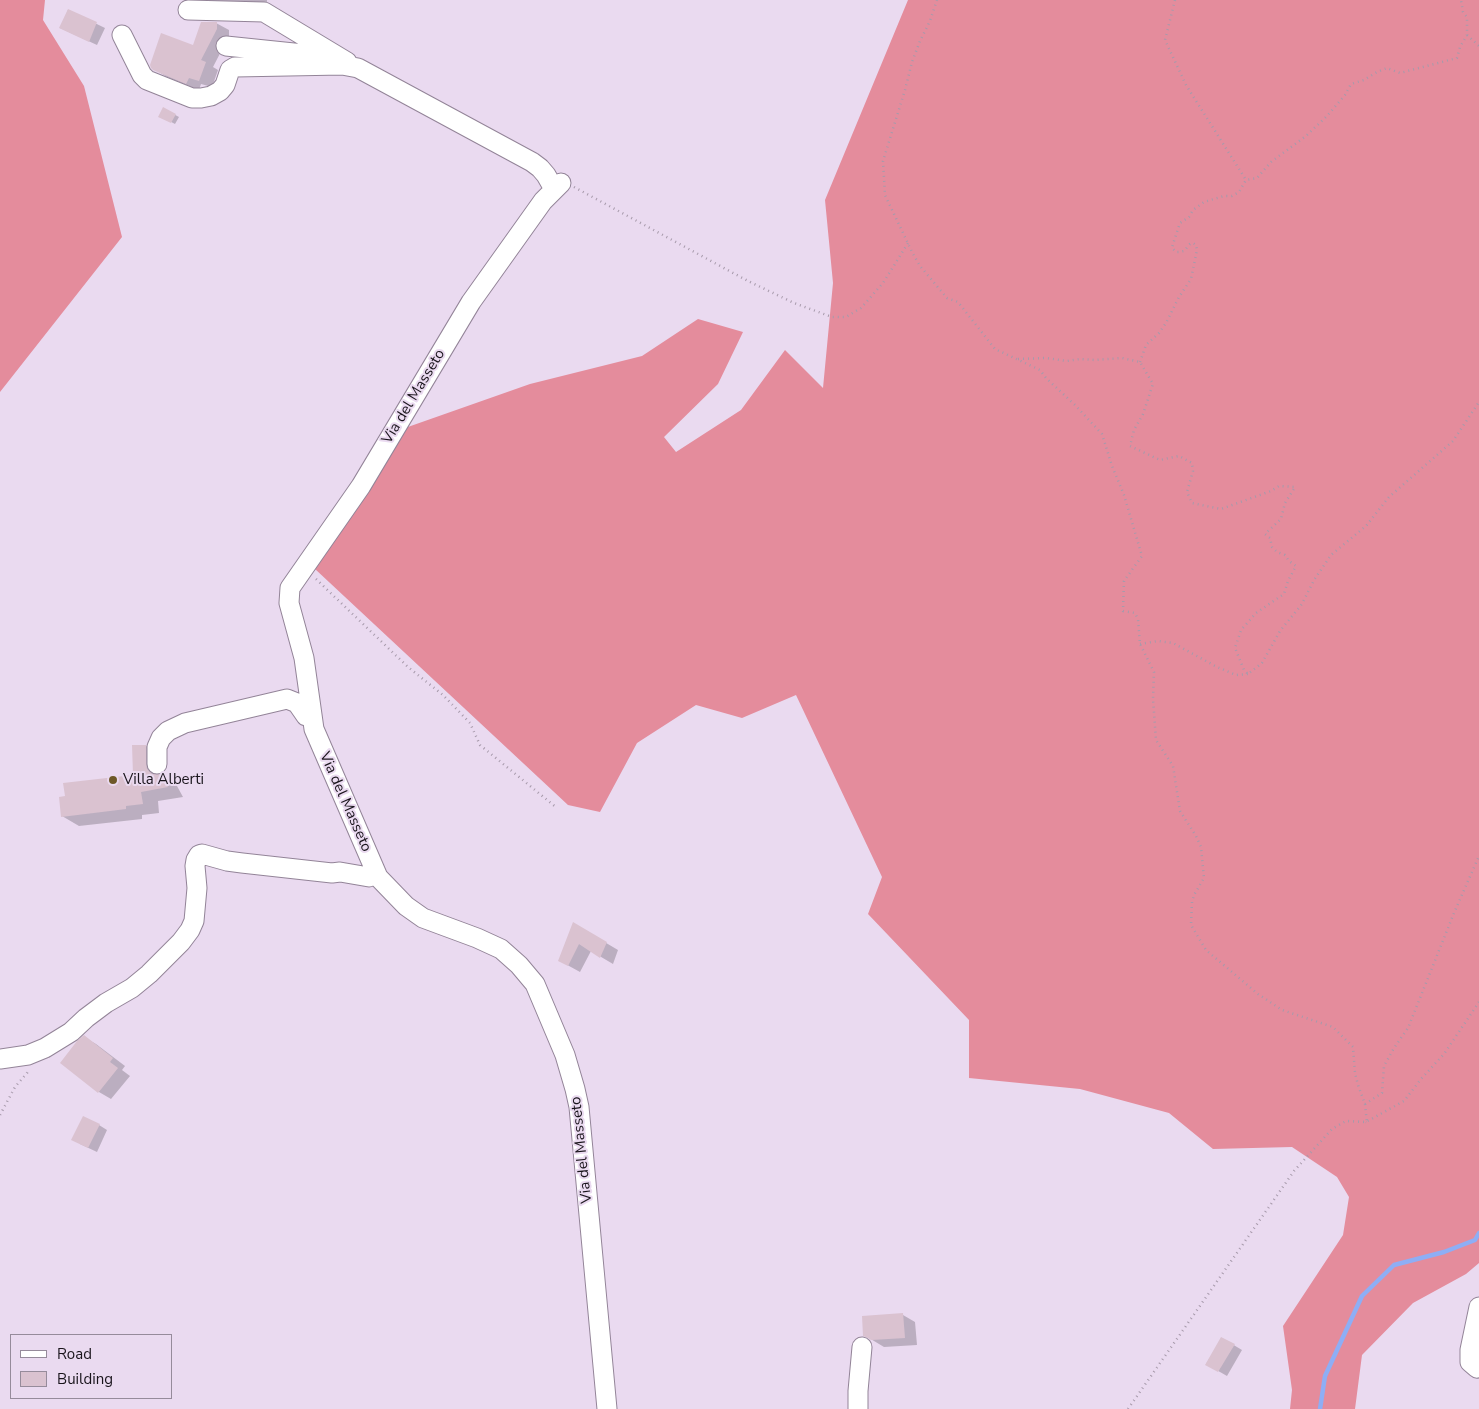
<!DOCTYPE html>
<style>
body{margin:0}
#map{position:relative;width:1479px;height:1409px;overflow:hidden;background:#eadaf0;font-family:"Nunito Sans",sans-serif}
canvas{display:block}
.legend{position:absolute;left:10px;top:1334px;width:162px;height:65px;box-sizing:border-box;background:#eadaf0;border:1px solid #968b9b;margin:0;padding:6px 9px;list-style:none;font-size:15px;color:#19141b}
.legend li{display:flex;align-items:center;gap:10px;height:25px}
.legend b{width:25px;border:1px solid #968b9b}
</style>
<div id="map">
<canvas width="1479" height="1409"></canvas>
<ul class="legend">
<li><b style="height:6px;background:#fff"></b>Road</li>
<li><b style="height:14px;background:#dac2d0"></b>Building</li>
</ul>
</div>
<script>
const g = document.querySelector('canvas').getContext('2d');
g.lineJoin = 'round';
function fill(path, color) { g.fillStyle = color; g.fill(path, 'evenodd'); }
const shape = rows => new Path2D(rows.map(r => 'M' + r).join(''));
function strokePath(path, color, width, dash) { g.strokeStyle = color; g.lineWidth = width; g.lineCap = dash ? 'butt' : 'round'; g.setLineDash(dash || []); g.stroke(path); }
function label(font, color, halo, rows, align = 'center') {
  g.font = font + ' "Nunito Sans",sans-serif'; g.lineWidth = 4; g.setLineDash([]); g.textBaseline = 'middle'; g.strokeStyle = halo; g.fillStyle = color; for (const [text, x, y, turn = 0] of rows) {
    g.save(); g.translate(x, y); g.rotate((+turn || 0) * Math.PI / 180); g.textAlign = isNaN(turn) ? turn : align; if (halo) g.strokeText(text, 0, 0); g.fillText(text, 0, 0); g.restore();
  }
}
fill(shape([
 [0,0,45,0,43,20,84,86,122,237,0,392],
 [908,0,1479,0,1479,1263,1466,1274,1413,1303,1362,1355,1355,1409,1290,1409,1292,1390,1283,1326,1343,1235,1349,1197,1337,1177,1292,1147,1213,1149,1169,1113,1080,1089,969,1078,969,1020,868,914,882,877,796,695,742,718,696,705,637,743,600,812,568,805,315,569,405,428,530,384,642,356,698,319,743,332,718,384,664,437,676,452,741,410,785,350,823,388,833,283,825,200]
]), '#e48c9c');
fill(shape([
 [193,0,267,0,267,6,202,4],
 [68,10,105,28,97,45,60,28],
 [216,23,229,30,229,36,213,67,218,70,212,87,201,84,199,90,167,77,154,69,194,47],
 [164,109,179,117,175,124,160,116],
 [146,746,163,756,163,778,177,786,183,797,158,801,159,813,142,815,142,819,79,826,62,816,134,776],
 [574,924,618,950,613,964,591,951,580,972,560,961],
 [84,1037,96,1044,125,1066,122,1070,130,1076,111,1099,99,1092,62,1063],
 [99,1125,107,1130,97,1152,80,1144],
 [903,1315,915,1322,917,1345,884,1347,864,1335],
 [1222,1338,1242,1350,1227,1376,1206,1364]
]), '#0003');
strokePath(shape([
 [1320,1409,1325,1376,1362,1296,1394,1265,1444,1252,1475,1240,1479,1233]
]), '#8eaef5', 4.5);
fill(shape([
 [68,9,97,22,89,42,59,28],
 [201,22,217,22,217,29,201,60,206,62,199,81,189,78,186,84,153,70,151,68,150,65,161,33,193,45],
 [163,107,176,114,171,123,158,117],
 [132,745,146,745,146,764,147,769,152,774,160,774,168,787,141,792,143,804,126,806,126,809,61,817,59,797,65,796,63,783,133,775],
 [573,922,607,942,600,958,579,944,568,966,558,961],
 [84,1035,113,1058,110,1062,118,1068,98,1093,60,1063,77,1041],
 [83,1116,100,1124,88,1148,71,1140],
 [903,1313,905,1338,871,1340,868,1338,863,1336,862,1316],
 [1221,1337,1235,1344,1218,1372,1205,1365]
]), '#dac2d0');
const minor = shape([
 [188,10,264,12,347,62,349,66],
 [122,35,142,75,147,80,192,98,201,98,211,96,220,91,225,85,230,70,235,67,342,65,358,68,532,162,540,168,546,175,554,189],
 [226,46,313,55],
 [561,183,543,201,471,302,361,486,290,588,289,603,304,658,314,729,378,877,406,906,423,918,477,938,501,949,519,965,535,984,565,1055,575,1089,579,1107,607,1409],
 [157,764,157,747,161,738,168,731,185,723,287,699,297,703,306,716,312,717],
 [0,1059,28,1055,45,1048,71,1032,86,1018,106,1003,132,988,149,974,181,942,190,930,194,921,197,888,195,866,196,860,199,855,202,854,227,861,242,863,332,873,340,872,369,877,376,873],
 [1479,1307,1470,1350,1470,1362,1477,1368,1479,1367],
 [858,1409,858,1391,862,1347]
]);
strokePath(minor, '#938498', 21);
strokePath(shape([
 [937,0,930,21,920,41,912,62,905,90,883,161,885,195,912,252,920,266,947,298,958,302,995,349,1040,370,1046,378,1075,405,1102,434,1112,466,1124,495,1142,556,1124,581,1123,611,1135,613,1138,619,1140,644,1154,672,1153,699,1156,740,1173,766,1180,811,1196,836,1201,847,1204,878,1194,895,1192,902,1191,925,1206,950,1258,994,1282,1010,1333,1027,1353,1047,1355,1073,1358,1085,1365,1104,1367,1123,1366,1122],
 [1175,0,1165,40,1186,85,1246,180],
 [1467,35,1479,46],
 [574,187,748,281,794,303,832,317,846,317,861,308,883,283,908,243],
 [1018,359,1046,358,1067,361,1080,359,1095,360,1122,358,1140,362,1153,384,1143,414,1134,430,1130,446,1160,460,1179,456,1192,463,1193,471,1187,492,1192,503,1221,509,1271,491,1279,486,1295,487,1285,503,1281,519,1265,534,1270,538,1272,547,1277,552,1285,555,1289,561,1296,566,1288,581,1284,594,1256,613,1241,630,1235,648,1244,670,1248,674,1262,663,1280,631,1302,604,1314,580,1331,555,1366,526,1389,497,1453,441,1479,402],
 [1140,362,1146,345,1159,333,1166,323,1179,297,1191,279,1197,250,1196,245,1193,243,1190,244,1184,251,1179,252,1176,252,1172,248,1173,244,1180,223,1189,217,1193,210,1204,202,1224,196,1232,196,1239,192,1246,180,1257,178,1271,162,1306,136,1327,116,1345,95,1351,84,1364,80,1377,72,1387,68,1400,73,1457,58,1460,47,1467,35,1467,17,1463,12,1461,0],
 [316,579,408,667,443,695,470,723,480,745,557,808],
 [1140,644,1158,641,1173,643,1217,667,1236,675,1248,674],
 [1365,1104,1382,1093,1384,1066,1394,1048,1408,1028,1454,913,1479,856],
 [0,1115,15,1087,27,1073,28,1070],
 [1128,1409,1294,1171,1332,1129,1346,1121,1366,1122,1404,1101,1421,1079,1444,1054,1479,1002]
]), '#a79aab', 2.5, [1, 4]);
strokePath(minor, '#fff', 19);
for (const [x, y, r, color] of [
 [113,780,5,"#6d5827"]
]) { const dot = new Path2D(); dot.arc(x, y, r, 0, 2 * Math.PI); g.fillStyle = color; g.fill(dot); strokePath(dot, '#eadaf0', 2); }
label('15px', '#19141b', '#eadaf0', [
 ["Via del Masseto",414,397,-59],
 ["Via del Masseto",345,802,66],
 ["Via del Masseto",582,1150,-96]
]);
label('15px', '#19141b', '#eadaf0', [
 ["Villa Alberti",123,780]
], 'left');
</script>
